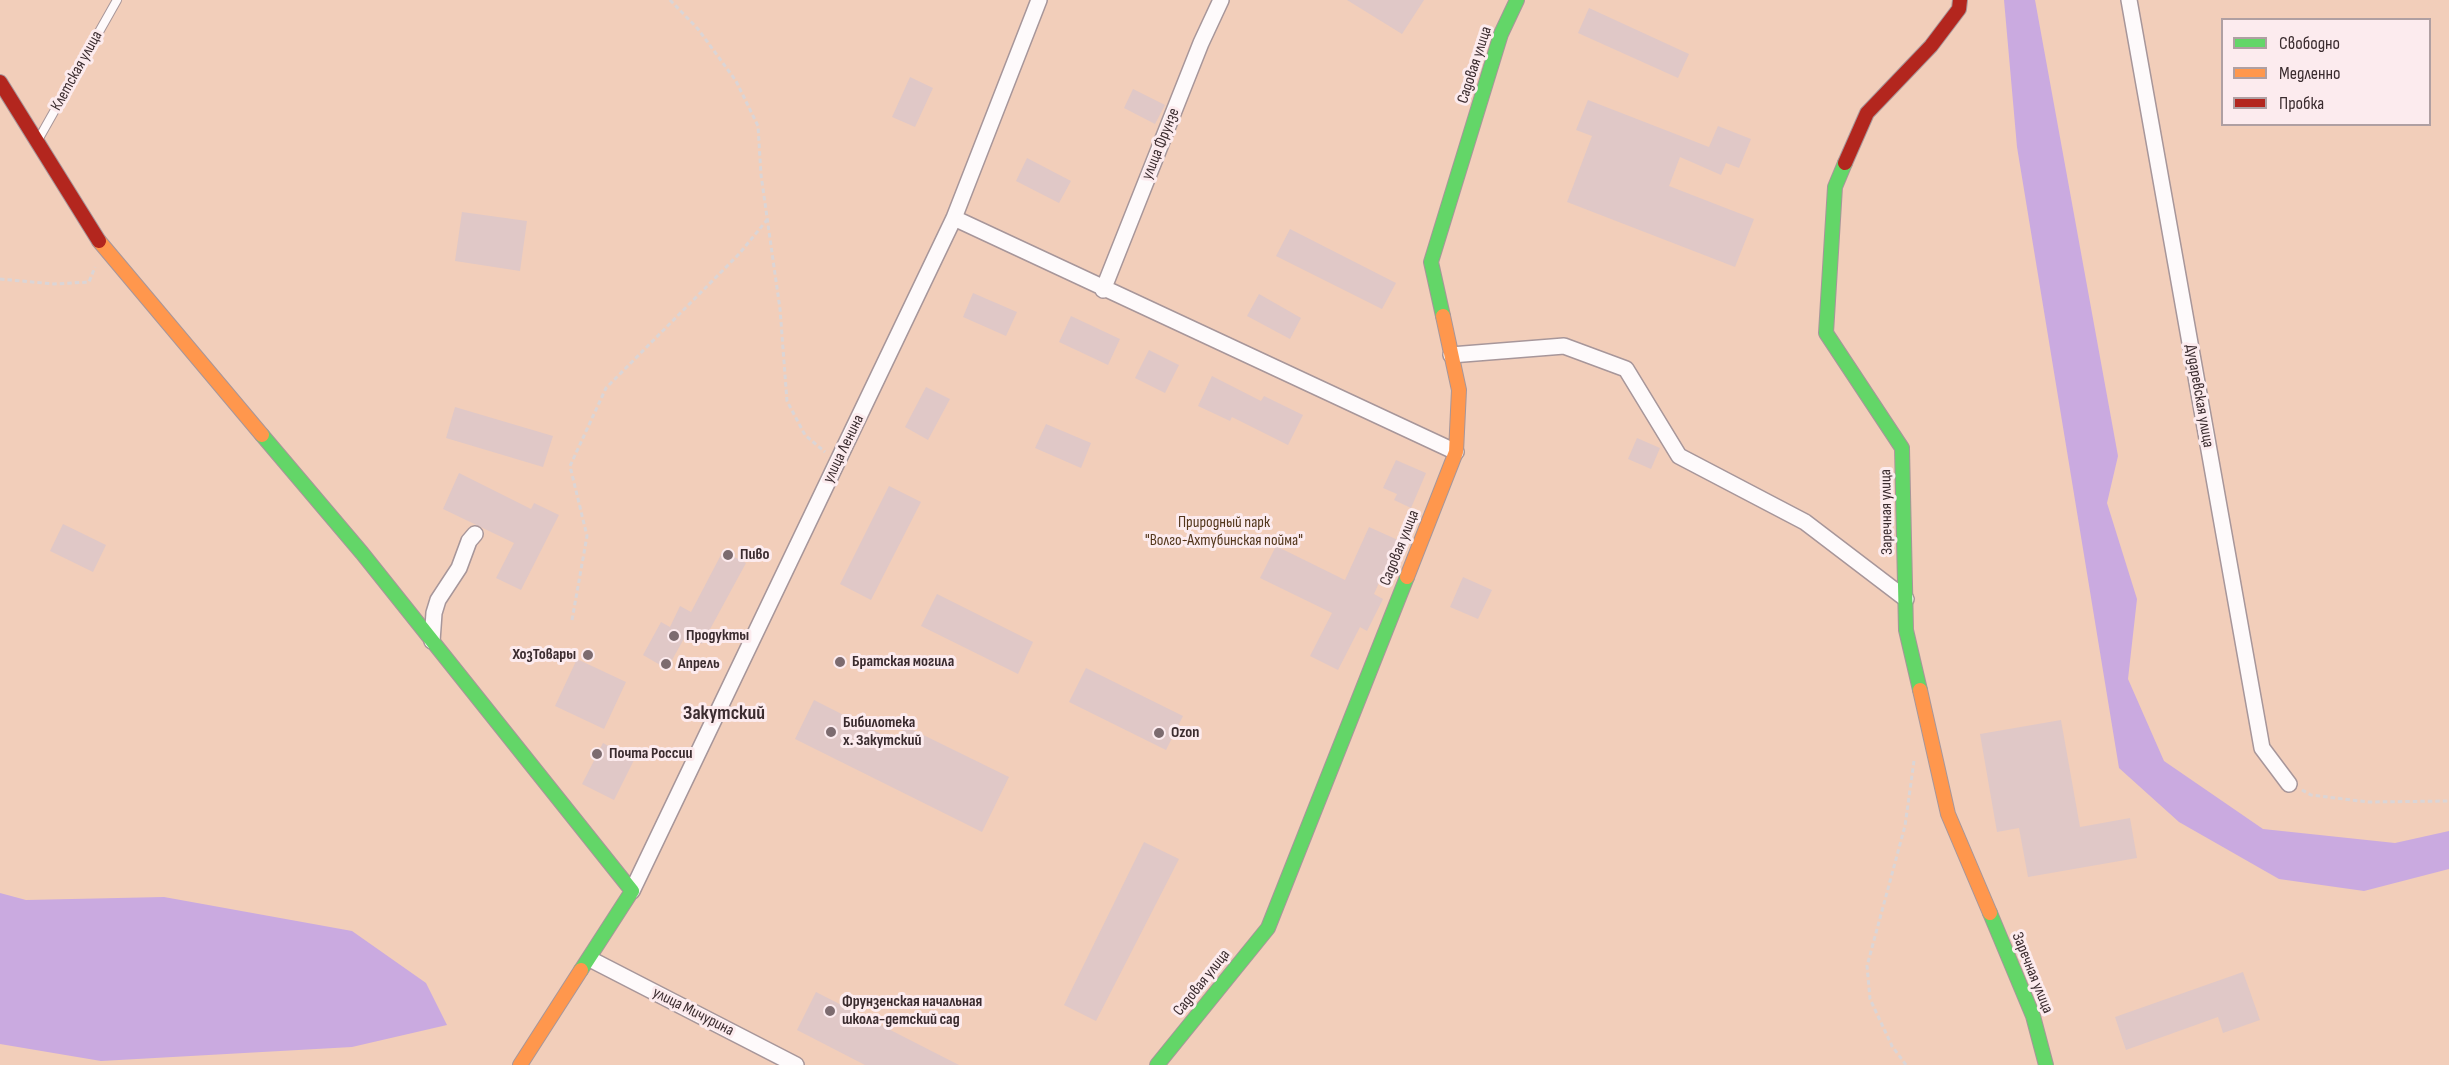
<!DOCTYPE html>
<meta charset="utf-8">
<style>
body{margin:0}
#map{position:relative;width:2449px;height:1065px;overflow:hidden;background:#f6e0e5;font-family:"Sofia Sans Condensed",sans-serif}
canvas{display:block}
.legend{position:absolute;left:2221px;top:18px;width:210px;height:108px;box-sizing:border-box;background:#fcebee;border:2px solid #af9fa2;margin:0;padding:8px 10px;list-style:none;font-size:18px;color:#3b2c2f}
.legend li{display:flex;align-items:center;gap:12px;height:30px}
.legend b{width:30px;border:2px solid #af9fa2}
</style>
<div id="map">
<canvas width="2449" height="1065"></canvas>
<ul class="legend">
<li><b style="height:8px;background:#63d668"></b>Свободно</li>
<li><b style="height:8px;background:#ff974d"></b>Медленно</li>
<li><b style="height:8px;background:#b3261e"></b>Пробка</li>
</ul>
</div>
<script>
const g = document.querySelector('canvas').getContext('2d');
g.lineJoin = 'round';
function fill(path, color) { g.fillStyle = color; g.fill(path, 'evenodd'); }
const shape = rows => new Path2D(rows.map(r => 'M' + r).join(''));
function strokePath(path, color, width, dash) { g.strokeStyle = color; g.lineWidth = width; g.lineCap = dash ? 'butt' : 'round'; g.setLineDash(dash || []); g.stroke(path); }
function label(font, color, halo, rows, align = 'center') {
  g.font = font + ' "Sofia Sans Condensed",sans-serif'; g.lineWidth = 6; g.setLineDash([]); g.textBaseline = 'middle'; g.strokeStyle = halo; g.fillStyle = color; for (const [text, x, y, turn = 0] of rows) {
    g.save(); g.translate(x, y); g.rotate((+turn || 0) * Math.PI / 180); g.textAlign = isNaN(turn) ? turn : align; if (halo) g.strokeText(text, 0, 0); g.fillText(text, 0, 0); g.restore();
  }
}
fill(shape([
 [0,0,2449,0,2449,1065,0,1065],
 [2222,20,2430,20,2430,124,2222,124]
]), '#f2ceba');
fill(shape([
 [2004,0,2035,0,2118,456,2107,503,2137,599,2128,679,2164,761,2263,829,2395,843,2449,831,2449,869,2364,891,2279,879,2179,822,2119,768,2017,147],
 [0,893,26,900,164,897,352,931,426,983,447,1025,352,1047,101,1061,0,1044]
]), '#caaae0');
fill(shape([
 [1347,0,1424,0,1402,34],
 [1589,8,1689,54,1678,78,1578,33],
 [910,77,933,88,915,127,892,117],
 [1133,89,1165,105,1155,124,1124,108],
 [1588,100,1709,147,1718,126,1751,139,1739,168,1726,163,1721,175,1680,157,1669,186,1754,219,1735,267,1567,202,1592,136,1576,130],
 [1027,158,1071,181,1059,203,1016,181],
 [462,212,527,221,520,271,455,261],
 [1290,229,1396,283,1382,309,1276,256],
 [973,293,1017,312,1006,336,963,317],
 [1259,294,1301,318,1290,339,1247,316],
 [1071,316,1120,339,1108,365,1059,342],
 [1149,350,1179,365,1165,393,1135,378],
 [1212,376,1261,401,1264,396,1303,415,1288,445,1232,417,1230,421,1198,406],
 [926,387,950,399,928,440,905,427],
 [455,407,553,436,543,467,446,438],
 [1046,424,1091,443,1081,468,1035,448],
 [1637,438,1660,448,1651,469,1628,459],
 [1396,460,1426,473,1411,508,1394,500,1397,494,1383,488],
 [459,473,531,509,534,503,559,515,521,590,496,578,514,543,443,509],
 [889,486,921,502,871,600,840,584],
 [63,524,106,545,93,572,50,551],
 [1369,527,1398,540,1374,594,1383,599,1367,631,1360,627,1338,670,1310,656,1332,613,1260,578,1276,546,1345,580],
 [723,551,746,563,702,644,686,635,667,669,643,655,661,622,670,627,680,606,691,612],
 [1463,577,1492,590,1478,619,1450,607],
 [937,594,1033,642,1018,674,921,626],
 [577,659,626,682,604,729,555,706],
 [1086,668,1183,716,1166,750,1069,702],
 [814,700,897,742,905,726,1009,777,982,832,795,739],
 [2061,720,2080,827,2130,818,2137,858,2028,877,2019,828,1997,832,1980,734],
 [603,743,634,760,614,800,582,784],
 [1144,842,1179,859,1096,1021,1064,1005],
 [2243,972,2260,1020,2223,1033,2218,1017,2126,1050,2115,1017],
 [816,992,959,1065,865,1065,797,1030]
]), '#e0c8c7');
const lane = shape([
 [38,140,117,0]
]);
const street = shape([
 [2129,0,2262,748,2289,784],
 [954,218,1456,452],
 [1103,290,1201,43,1221,0],
 [1451,355,1564,346,1626,369,1679,456,1805,522,1906,599],
 [432,641,434,613,438,600,459,568,469,541,475,534],
 [632,891,954,218,1039,0],
 [590,959,796,1065]
]);
const fast = shape([
 [1845,163,1835,187,1826,333,1902,448,1906,630,1920,690],
 [1443,316,1431,262,1501,34,1517,0],
 [262,435,362,553,632,891,581,970],
 [1990,913,2033,1016,2046,1065],
 [1157,1065,1268,928,1407,577]
]);
const slow = shape([
 [99,241,262,435],
 [1407,577,1456,452,1459,390,1443,316],
 [1920,690,1948,814,1990,913],
 [520,1065,581,970]
]);
const jam = shape([
 [0,82,99,241],
 [1845,163,1867,113,1931,46,1959,9,1960,0]
]);
strokePath(lane, '#a7969a', 10);
strokePath(street, '#a7969a', 18);
strokePath(fast, '#a7969a', 16);
strokePath(slow, '#a7969a', 16);
strokePath(jam, '#a7969a', 16);
strokePath(shape([
 [670,0,698,29,736,81,758,126,761,175,780,309,787,401,805,435,825,452],
 [0,279,54,284,89,282,95,267],
 [572,620,587,536,570,466,606,388,739,254,767,220],
 [2302,790,2311,795,2368,802,2449,801],
 [1906,1065,1892,1046,1870,999,1867,966,1905,826,1914,761]
]), '#dbd5d6', 3, [4.5, 3]);
strokePath(lane, '#fefafb', 8);
strokePath(street, '#fefafb', 15);
strokePath(fast, '#63d668', 14);
strokePath(slow, '#ff974d', 14);
strokePath(jam, '#b3261e', 14);
for (const [x, y, r, color] of [
 [728,555,6,"#7c6b6f"],
 [674,636,6,"#7c6b6f"],
 [588,655,6,"#7c6b6f"],
 [840,662,6,"#7c6b6f"],
 [666,664,6,"#7c6b6f"],
 [831,732,6,"#7c6b6f"],
 [1159,733,6,"#7c6b6f"],
 [597,754,6,"#7c6b6f"],
 [830,1011,6,"#7c6b6f"]
]) { const dot = new Path2D(); dot.arc(x, y, r, 0, 2 * Math.PI); g.fillStyle = color; g.fill(dot); strokePath(dot, '#fcebee', 2); }
label('16px', '#3b2c2f', '#fcebee', [
 ["Садовая улица",1475,65,-72],
 ["Клетская улица",77,71,-61],
 ["улица Фрунзе",1161,144,-68],
 ["Дударевская улица",2199,396,80],
 ["улица Ленина",844,449,-64],
 ["Заречная улица",1887,512,-91],
 ["Садовая улица",1400,548,-68],
 ["Заречная улица",2032,973,68],
 ["Садовая улица",1202,983,-51],
 ["улица Мичурина",693,1012,27]
]);
label('16px', '#53371c', '#fcebee', [
 ["Природный парк",1224,523],
 ["\"Волго-Ахтубинская пойма\"",1224,541]
]);
label('bold 16px', '#3b2c2f', '#fcebee', [
 ["Пиво",740,555],
 ["Продукты",686,636],
 ["ХозТовары",576,655,"right"],
 ["Братская могила",852,662],
 ["Апрель",678,664],
 ["Бибилотека",843,723],
 ["х. Закутский",843,741],
 ["Ozon",1171,733],
 ["Почта России",609,754],
 ["Фрунзенская начальная",842,1002],
 ["школа-детский сад",842,1020]
], 'left');
label('bold 20px', '#3b2c2f', '#fcebee', [
 ["Закутский",724,714]
]);
</script>
